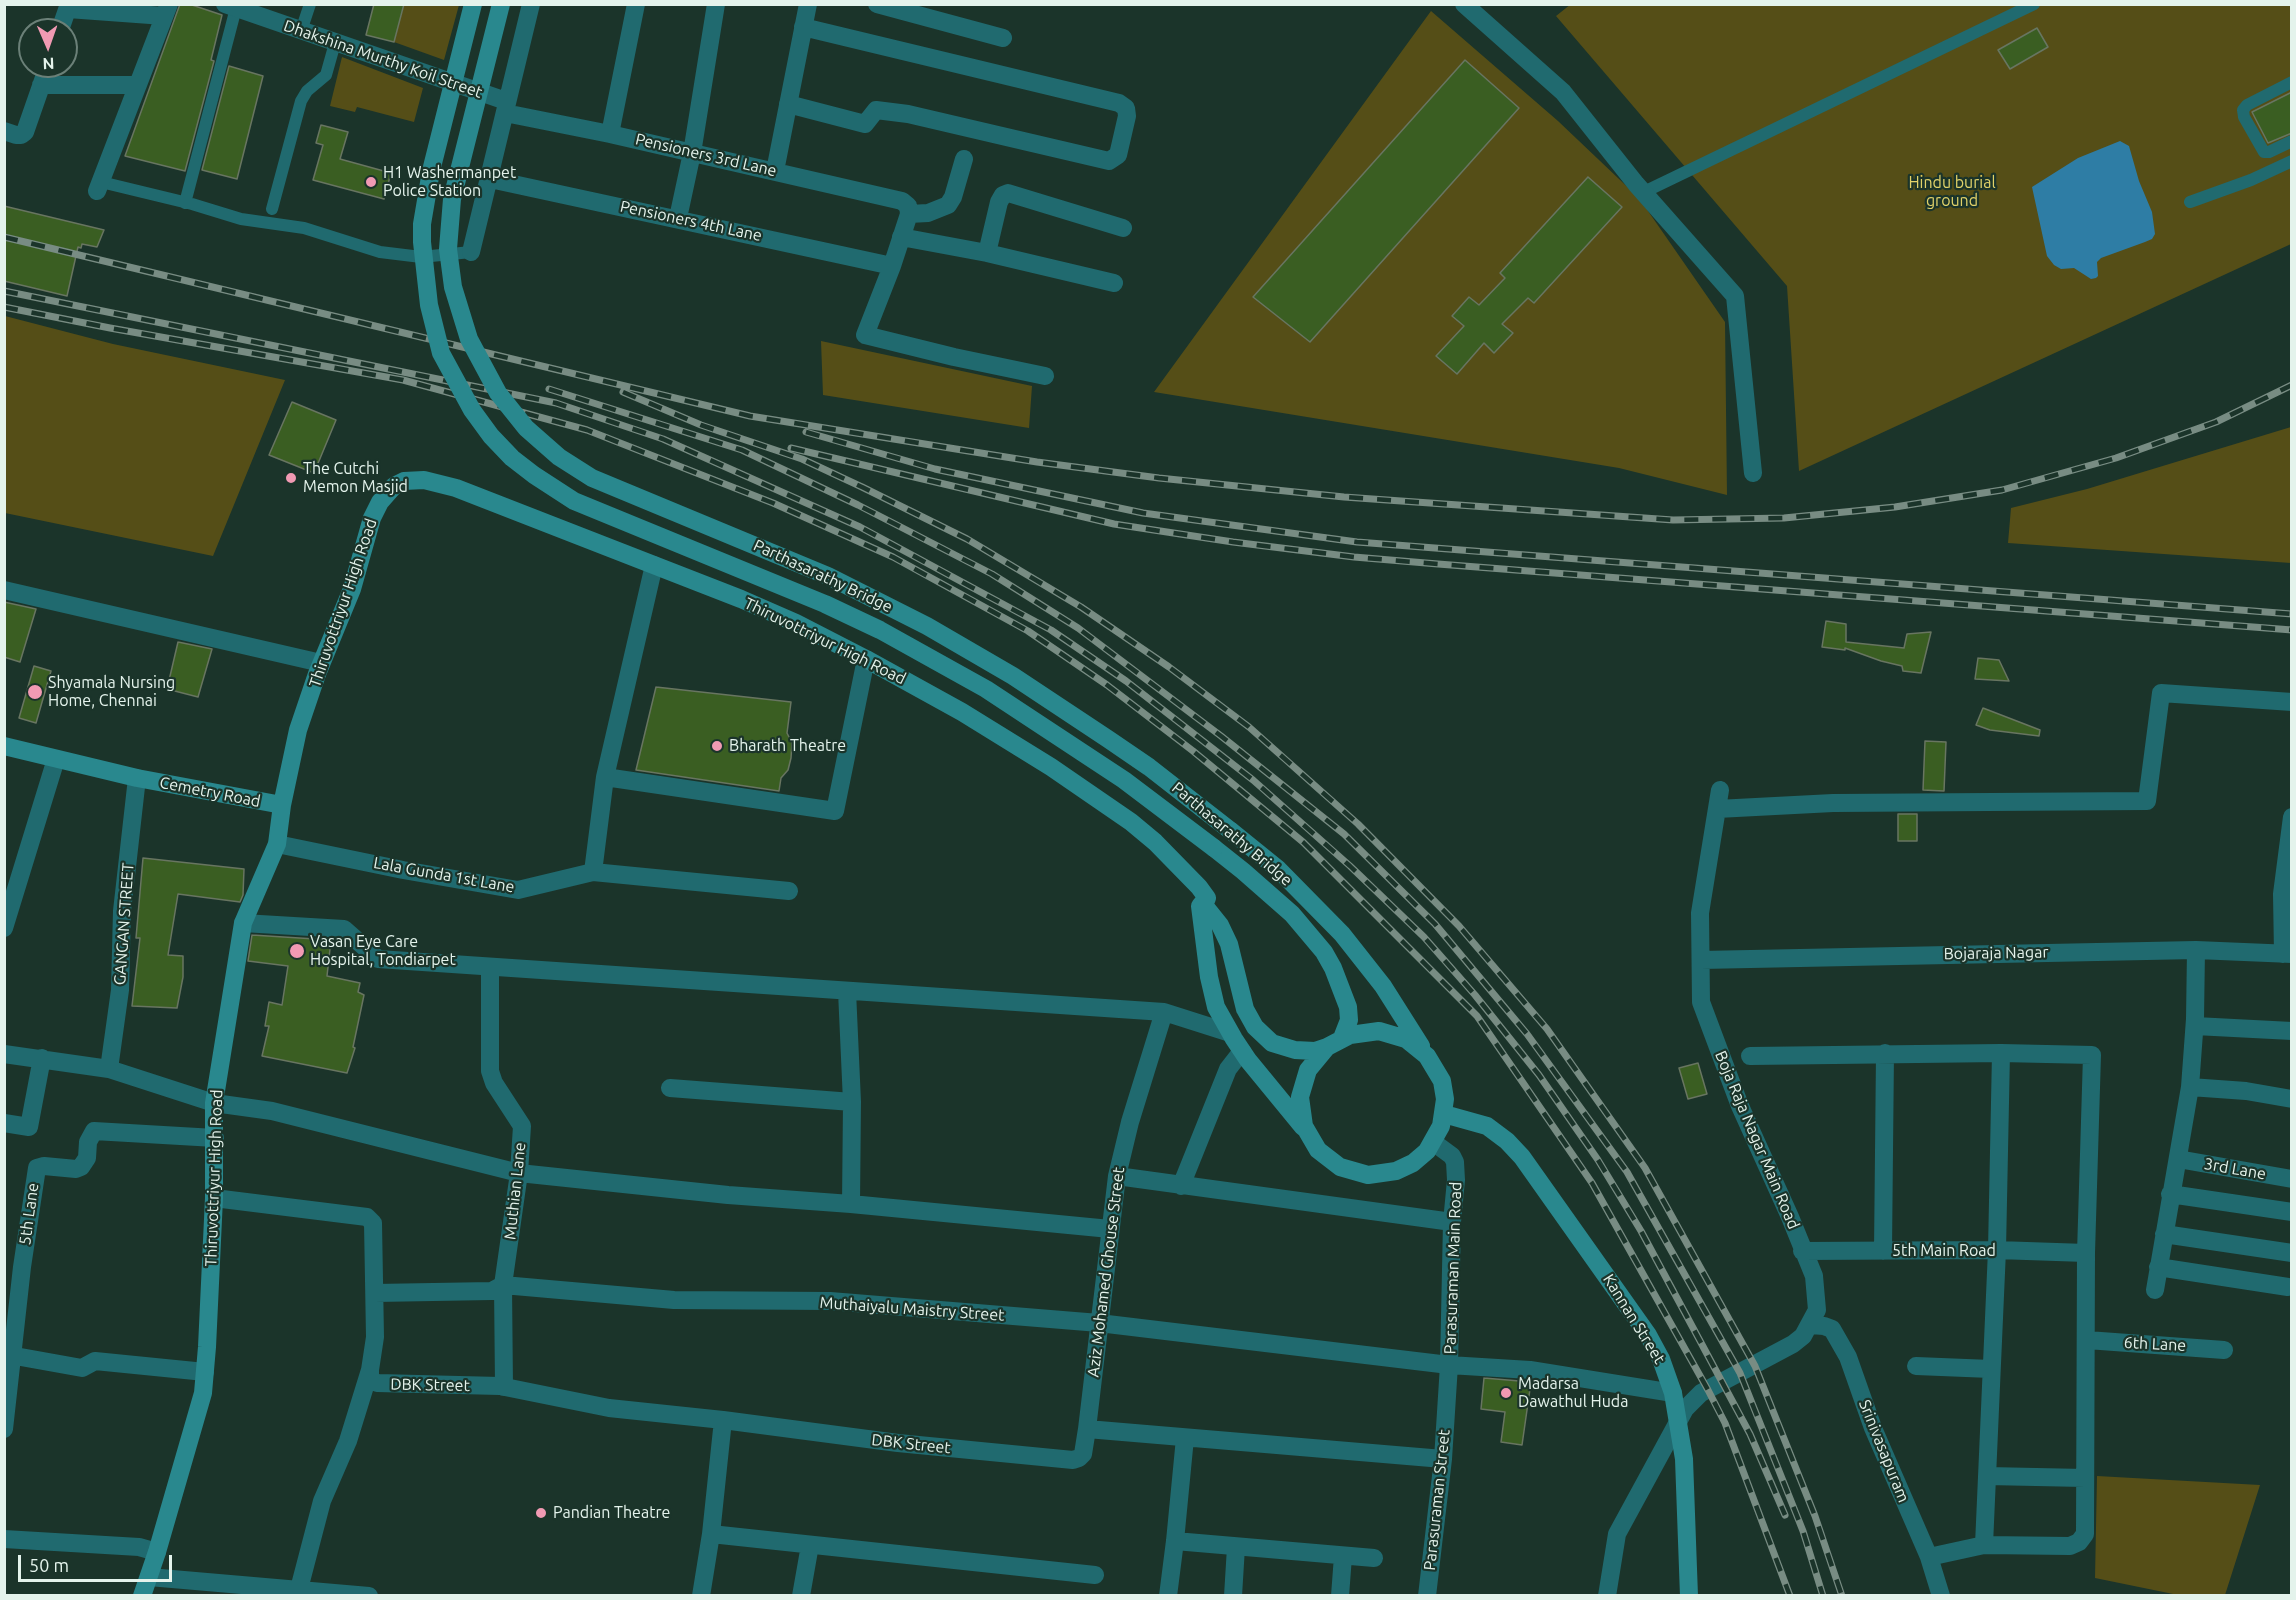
<!DOCTYPE html>
<style>
body{margin:0}
#map{position:relative;width:2296px;height:1600px;overflow:hidden;background:#1b342a;font-family:Ubuntu,sans-serif}
canvas{display:block}
.frame{position:absolute;inset:0;border:6px solid #e4f3ec;pointer-events:none}
.north{position:absolute;left:18px;top:18px;width:60px;height:60px;box-sizing:border-box;background:#1b342a;border:2px solid #6b8078;border-radius:50%;rotate:178deg;font-size:16px;font-weight:700;line-height:24px;text-align:center;color:#e4f3ec}
.north::after{content:'';display:block;margin:auto;width:21px;height:27px;background:#f19ab3;clip-path:polygon(50% 0,100% 100%,50% 72%,0 100%)}
.scale{position:absolute;left:18px;top:1555px;width:154px;height:27px;box-sizing:border-box;border:3px solid #e4f3ec;border-top:0;padding-left:8px;font-size:18px;line-height:21px;white-space:nowrap;color:#e4f3ec;-webkit-text-stroke:4px #1b342a;paint-order:stroke}
</style>
<div id="map">
<canvas width="2296" height="1600"></canvas>
<div class="frame"></div>
<div class="north">N</div>
<div class="scale">50 m</div>
</div>
<script>
const g = document.querySelector('canvas').getContext('2d');
g.lineJoin = 'round';
function fill(path, color) { g.fillStyle = color; g.fill(path, 'evenodd'); }
const shape = rows => new Path2D(rows.map(r => 'M' + r).join(''));
function strokePath(path, color, width, dash) { g.strokeStyle = color; g.lineWidth = width; g.lineCap = dash ? 'butt' : 'round'; g.setLineDash(dash || []); g.stroke(path); }
function label(font, color, halo, rows, align = 'center') {
  g.font = font + ' Ubuntu,sans-serif'; g.lineWidth = 4.5; g.setLineDash([]); g.textBaseline = 'middle'; g.strokeStyle = halo; g.fillStyle = color; for (const [text, x, y, turn = 0] of rows) {
    g.save(); g.translate(x, y); g.rotate((+turn || 0) * Math.PI / 180); g.textAlign = isNaN(turn) ? turn : align; if (halo) g.strokeText(text, 0, 0); g.fillText(text, 0, 0); g.restore();
  }
}
fill(shape([
 [1571,4,2291,5,2291,244,1799,471,1787,286,1556,16],
 [404,5,459,5,444,60,394,42],
 [1431,11,1558,121,1639,198,1725,322,1727,495,1619,468,1154,392],
 [342,57,423,88,414,122,357,107,355,112,330,106],
 [5,316,113,344,285,380,213,556,5,513],
 [821,341,1032,386,1029,428,823,395],
 [2291,427,2291,563,2008,543,2011,508,2087,489],
 [2097,1476,2260,1485,2225,1595,2178,1595,2095,1578]
]), '#554e17');
fill(shape([
 [2120,141,2129,146,2139,181,2152,212,2155,234,2152,239,2145,242,2101,258,2097,262,2098,276,2096,278,2091,279,2074,268,2061,269,2054,265,2047,256,2032,187,2078,158]
]), '#2e7da5');
const building = shape([
 [180,4,189,4,222,15,211,60,214,61,185,171,125,156,180,4],
 [374,4,404,4,394,42,366,35,374,4],
 [2037,28,2048,47,2010,69,1998,50,2037,28],
 [1465,60,1519,108,1310,342,1253,297,1465,60],
 [229,66,263,76,237,179,202,170,229,66],
 [2292,92,2292,133,2268,143,2252,112,2292,92],
 [321,125,348,132,340,159,391,173,384,199,313,180,323,145,316,143,321,125],
 [1588,177,1622,207,1534,303,1528,298,1502,324,1513,333,1494,353,1484,343,1457,374,1436,356,1464,326,1452,316,1469,297,1479,305,1505,278,1500,273,1588,177],
 [4,206,104,230,97,247,82,244,81,248,78,247,67,296,4,281,4,206],
 [292,402,336,420,314,473,269,455,292,402],
 [4,602,36,609,20,662,4,657,4,602],
 [1826,621,1846,624,1846,642,1904,648,1907,634,1931,632,1921,673,1903,671,1902,666,1881,661,1845,648,1845,650,1822,647,1826,621],
 [178,642,212,649,198,697,167,689,178,642],
 [1978,658,1999,660,2009,681,1975,679,1978,658],
 [34,666,51,671,36,723,19,718,34,666],
 [656,687,791,702,787,733,792,743,791,758,788,770,781,778,779,791,636,770,656,687],
 [1983,708,2040,730,2039,736,1990,730,1976,725,1983,708],
 [1925,741,1946,742,1944,791,1923,790,1925,741],
 [1898,814,1917,814,1917,841,1898,841,1898,814],
 [143,858,244,869,243,895,240,902,178,894,168,955,183,956,183,977,177,1008,132,1006,140,938,136,938,143,858],
 [252,935,331,940,327,976,360,983,358,992,364,995,353,1047,355,1048,347,1073,262,1056,269,1026,265,1026,269,1002,282,1005,288,966,248,961,252,935],
 [1698,1063,1707,1094,1688,1099,1679,1068,1698,1063],
 [1484,1378,1531,1382,1522,1445,1501,1442,1505,1412,1481,1409,1484,1378]
]);
fill(building, '#3a5e22');
strokePath(building, '#687561', 1.5);
strokePath(shape([
 [301,31,310,4],
 [2292,82,2247,105,2243,110,2244,117,2264,152,2269,152,2292,141],
 [101,182,192,204,241,219,304,228,380,252,421,257,471,252],
 [1644,192,2034,4],
 [2190,202,2251,180,2292,161],
 [185,203,236,8],
 [272,209,301,101,307,91,326,75,335,43]
]), '#206a6f', 12);
strokePath(shape([
 [225,4,506,101],
 [877,4,1003,38],
 [1464,4,1563,92,1636,184,1735,296,1753,473],
 [68,9,164,16],
 [60,30,69,4],
 [41,85,138,85],
 [788,104,865,124,876,110,908,114,1109,161,1118,155,1127,116,1126,108,1119,103,803,27],
 [505,113,610,134,902,201,908,206,909,214,892,266,865,335,954,357,1045,376],
 [4,131,16,135,21,135,25,132,48,66],
 [610,134,636,4],
 [775,171,808,4],
 [490,179,892,266],
 [97,191,169,4],
 [909,214,928,213,948,205,953,197,964,159],
 [678,218,692,153,716,4],
 [901,237,987,253,1114,283],
 [471,252,531,4],
 [987,253,999,202,1003,195,1008,193,1123,228],
 [4,590,321,663],
 [605,777,835,811,866,659],
 [1717,809,1833,803,2147,801,2161,693,2292,702],
 [277,844,403,870,518,890,593,872,789,891],
 [593,872,605,777,654,565],
 [243,923,344,929,378,959,1164,1012,1230,1033],
 [4,928,56,759],
 [2283,954,2282,894,2292,817],
 [1701,960,2196,950,2292,954],
 [490,968,490,1071,494,1083,522,1126,519,1173,503,1285,504,1387],
 [847,991,852,1102,851,1204],
 [2195,1026,2292,1031],
 [4,1054,109,1069,214,1103,272,1111,519,1173,728,1195,851,1204,1110,1229],
 [1750,1056,2001,1053,2092,1055,2086,1253,2085,1534,2079,1542,2070,1546,1984,1545,1929,1557],
 [109,1069,120,990,122,911,137,778],
 [2190,1087,2246,1091,2292,1099],
 [670,1088,852,1102],
 [4,1123,29,1127,42,1058],
 [2178,1159,2292,1179],
 [1117,1176,1452,1222],
 [1181,1186,1228,1069,1242,1051],
 [2170,1194,2292,1212],
 [214,1198,367,1217,373,1223,375,1337,370,1370,348,1441,322,1501,299,1589],
 [2164,1234,2292,1253],
 [1802,1251,1997,1250,2086,1253],
 [1883,1251,1885,1053],
 [2158,1267,2288,1287],
 [2155,1290,2190,1087,2195,1019,2196,950],
 [375,1293,492,1291,503,1285,674,1300,830,1301,1099,1323,1449,1365,1530,1370,1673,1393],
 [1810,1325,1824,1326,1832,1329,1848,1357,1873,1428,1929,1557,1941,1596],
 [2087,1340,2224,1350],
 [4,1354,82,1368,95,1361,205,1372],
 [1916,1366,1991,1369],
 [370,1370,370,1379,377,1383,500,1386,609,1408,723,1420,898,1443,1073,1460,1079,1458,1083,1454,1087,1429,1443,1459],
 [4,1429,22,1267,37,1168,44,1166,76,1169,81,1167,87,1158,88,1142,94,1131,215,1138],
 [1087,1429,1117,1176,1130,1122,1164,1012],
 [1987,1476,2085,1478],
 [711,1534,1095,1575],
 [4,1539,139,1547,157,1552],
 [1175,1541,1374,1558],
 [1984,1545,1997,1250,2001,1053],
 [149,1577,369,1596],
 [701,1596,711,1534,723,1420],
 [801,1596,810,1545],
 [1168,1596,1175,1541,1185,1438],
 [1233,1596,1236,1547],
 [1340,1596,1343,1556],
 [1427,1596,1443,1459,1449,1365,1452,1222,1456,1180,1455,1162,1452,1156,1433,1142],
 [1607,1596,1617,1534,1685,1409,1701,1393,1793,1344,1803,1336,1817,1310,1814,1276,1790,1217,1740,1106,1701,1002,1700,913,1720,790]
]), '#206a6f', 18);
strokePath(shape([
 [4,746,137,778,282,805],
 [1231,831,1278,869,1342,934,1383,986,1421,1046],
 [1214,848,1243,871,1292,914,1324,952,1333,968,1348,1007,1349,1020,1342,1038],
 [1204,901,1200,906,1209,977,1216,1007,1234,1039,1248,1060,1303,1127],
 [1444,1114,1487,1126,1507,1141,1522,1157,1648,1335,1661,1359,1673,1393,1684,1459,1689,1596],
 [142,1596,157,1552,203,1393,207,1347,214,1198,214,1103,243,923,277,844,282,805,298,730,317,674,352,589,372,518,380,502,394,486,404,481,424,480,456,488,741,599,796,623,866,659,962,712,1051,767,1131,822,1155,842,1199,887,1207,898,1204,905,1220,925,1229,944,1245,1009,1255,1027,1272,1043,1295,1050,1315,1051,1327,1047,1350,1035,1379,1031,1406,1039,1427,1056,1442,1081,1445,1099,1441,1126,1427,1151,1413,1163,1396,1171,1368,1175,1340,1167,1318,1150,1304,1126,1300,1097,1308,1070,1327,1047]
]), '#29888e', 18);
const rail = shape([
 [4,237,750,416,1037,462,1159,478,1344,497,1673,520,1784,518,1895,507,2002,490,2116,458,2216,422,2292,385],
 [4,291,556,403,663,439,860,527,1051,630,1126,681,1253,780,1350,866,1424,937,1475,995,1539,1075,1598,1160,1641,1231,1750,1434,1785,1515],
 [4,307,110,328,403,380,587,430,773,503,893,557,1028,631,1107,685,1193,751,1303,842,1477,1016,1592,1183,1708,1390,1725,1423,1790,1596],
 [549,389,742,450,858,505,992,574,1078,628,1221,736,1344,834,1435,924,1527,1034,1627,1172,1740,1373,1803,1531,1823,1596],
 [623,392,701,425,802,459,862,487,967,539,1081,607,1169,667,1249,727,1358,824,1459,926,1547,1029,1645,1168,1755,1366,1815,1516,1842,1596],
 [806,432,935,469,1143,513,1357,542,2292,614],
 [791,448,1114,524,1233,542,1354,557,1438,564,2292,630]
]);
strokePath(rail, '#788c83', 7);
strokePath(rail, '#1b342a', 4.5, [14]);
strokePath(shape([
 [473,4,431,171,422,224,422,242,429,305,441,353,472,410,491,436,512,458,534,475,574,501,825,604,880,630,986,689,1124,780,1214,848],
 [501,4,452,199,448,249,453,287,469,339,498,393,526,428,559,457,592,478,828,576,927,626,1013,676,1108,739,1149,767,1231,831]
]), '#29888e', 18);
for (const [x, y, r, color] of [
 [371,182,6,"#f19ab3"],
 [291,478,6,"#f19ab3"],
 [35,692,8,"#f19ab3"],
 [717,746,6,"#f19ab3"],
 [297,951,8,"#f19ab3"],
 [1506,1393,6,"#f19ab3"],
 [541,1513,6,"#f19ab3"]
]) { const dot = new Path2D(); dot.arc(x, y, r, 0, 2 * Math.PI); g.fillStyle = color; g.fill(dot); strokePath(dot, '#1b342a', 2); }
label('16px', '#e4f3ec', '#1b342a', [
 ["Dhakshina Murthy Koil Street",383,59,19],
 ["Pensioners 3rd Lane",706,155,13],
 ["Pensioners 4th Lane",691,221,12],
 ["Parthasarathy Bridge",823,576,25],
 ["Thiruvottriyur High Road",343,603,-71],
 ["Thiruvottriyur High Road",825,641,26],
 ["Cemetry Road",210,792,11],
 ["Parthasarathy Bridge",1232,834,40],
 ["Lala Gunda 1st Lane",444,875,10],
 ["GANGAN STREET",124,924,-86],
 ["Bojaraja Nagar",1996,953,-1],
 ["Boja Raja Nagar Main Road",1757,1140,67],
 ["3rd Lane",2235,1169,10],
 ["Thiruvottriyur High Road",214,1178,-88],
 ["Muthian Lane",515,1191,-84],
 ["5th Lane",29,1214,-82],
 ["5th Main Road",1944,1251],
 ["Parasuraman Main Road",1453,1268,-88],
 ["Aziz Mohamed Ghouse Street",1106,1272,-83],
 ["Muthaiyalu Maistry Street",912,1309,4],
 ["Kannan Street",1634,1319,58],
 ["6th Lane",2155,1344,3],
 ["DBK Street",430,1385,1],
 ["DBK Street",911,1444,6],
 ["Srinivasapuram",1884,1451,68],
 ["Parasuraman Street",1437,1500,-84]
]);
label('16px', '#e4f3ec', '#1b342a', [
 ["H1 Washermanpet",383,173],
 ["Police Station",383,191],
 ["The Cutchi",303,469],
 ["Memon Masjid",303,487],
 ["Shyamala Nursing",48,683],
 ["Home, Chennai",48,701],
 ["Bharath Theatre",729,746],
 ["Vasan Eye Care",310,942],
 ["Hospital, Tondiarpet",310,960],
 ["Madarsa",1518,1384],
 ["Dawathul Huda",1518,1402],
 ["Pandian Theatre",553,1513]
], 'left');
label('16px', '#e1d269', '#1b342a', [
 ["Hindu burial",1952,183],
 ["ground",1952,201]
]);
</script>
